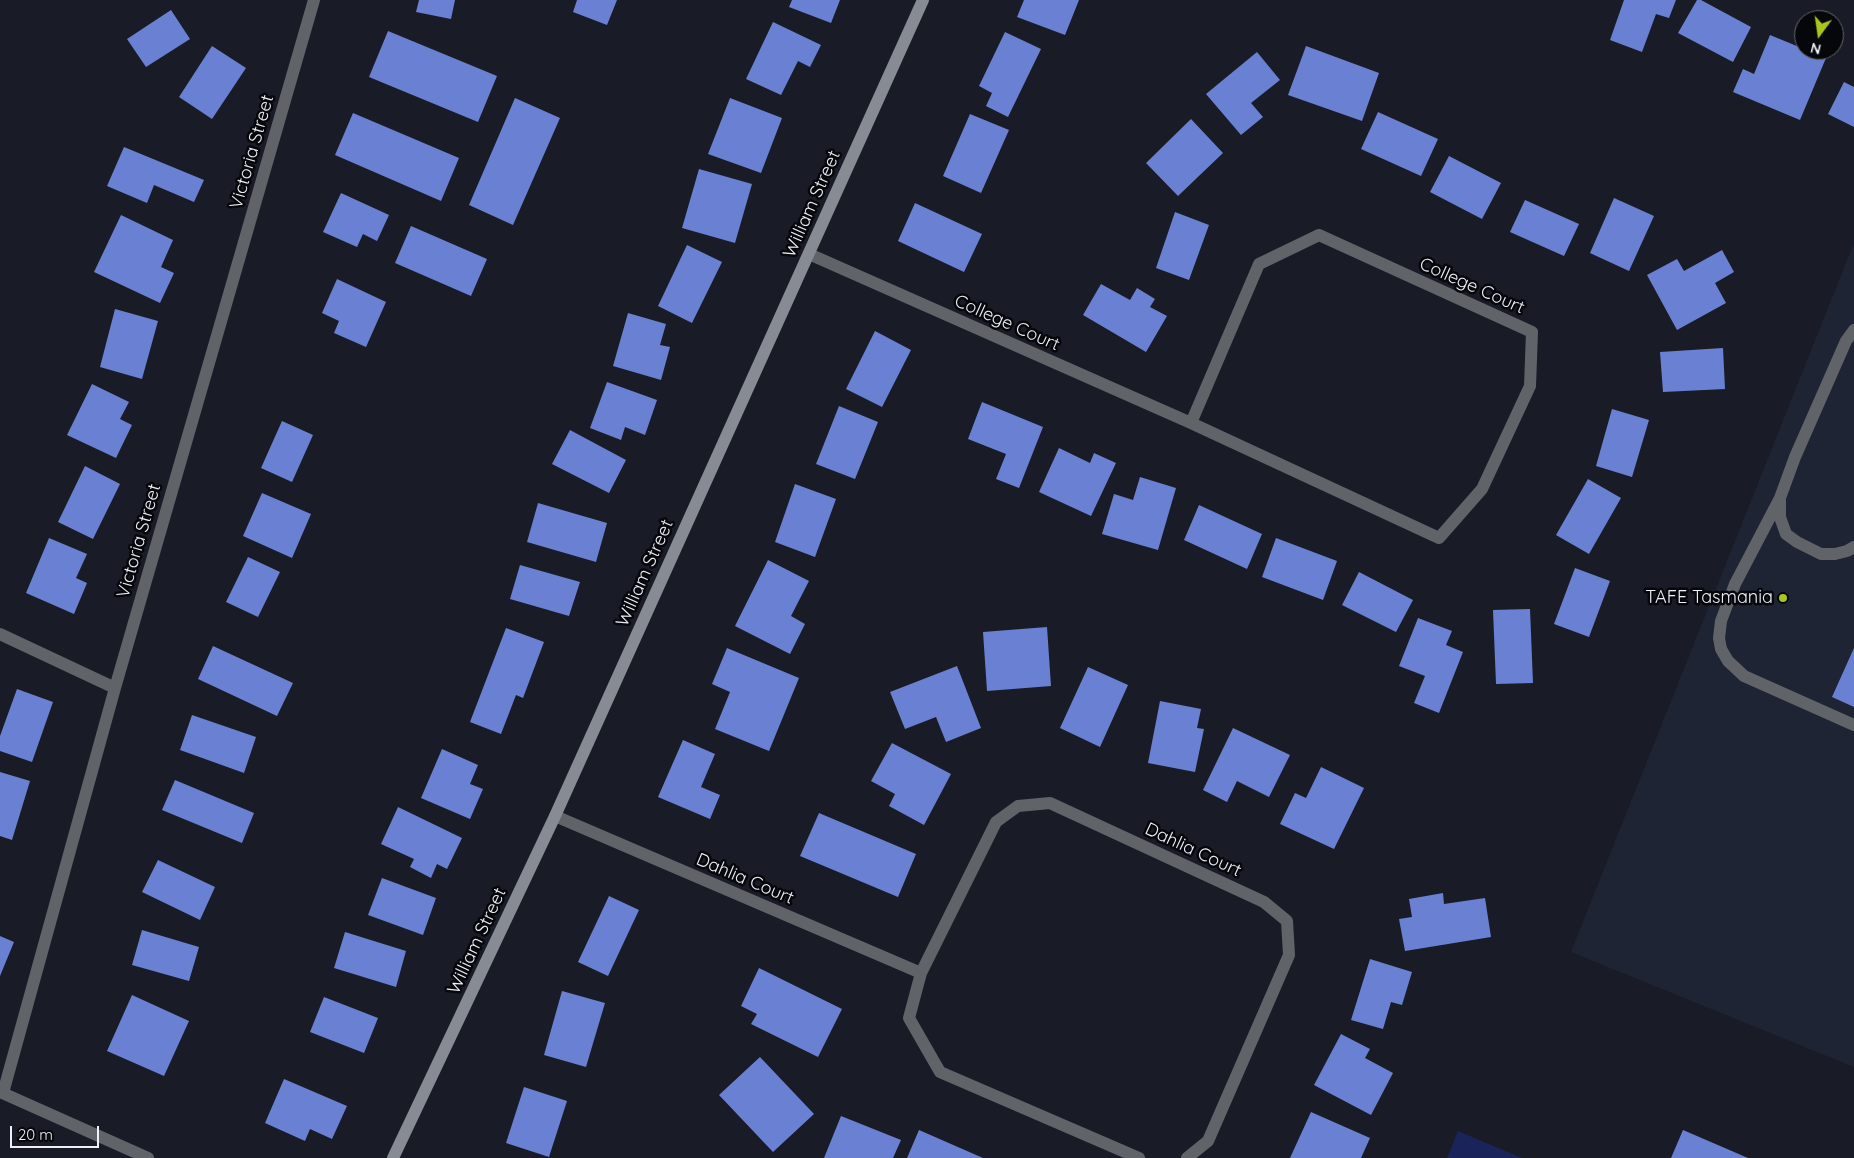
<!DOCTYPE html>
<style>
body{margin:0}
#map{position:relative;width:1854px;height:1158px;overflow:hidden;background:#191c27;font-family:Quicksand,sans-serif}
canvas{display:block}
.north{position:absolute;left:1794px;top:10px;width:50px;height:50px;box-sizing:border-box;background:#06070b;border:1px solid #62646a;border-radius:50%;rotate:194deg;font-size:14px;font-weight:700;line-height:20px;text-align:center;color:#edf0f8}
.north::after{content:'';display:block;margin:auto;width:18px;height:22px;background:#a8c71c;clip-path:polygon(50% 0,100% 100%,50% 72%,0 100%)}
.scale{position:absolute;left:10px;top:1126px;width:89px;height:22px;box-sizing:border-box;border:2px solid #edf0f8;border-top:0;padding-left:6px;font-size:15px;line-height:18px;white-space:nowrap;color:#edf0f8;-webkit-text-stroke:4px #06070b;paint-order:stroke}
</style>
<div id="map">
<canvas width="1854" height="1158"></canvas>
<div class="north">N</div>
<div class="scale">20 m</div>
</div>
<script>
const g = document.querySelector('canvas').getContext('2d');
g.lineJoin = 'round';
function fill(path, color) { g.fillStyle = color; g.fill(path, 'evenodd'); }
const shape = rows => new Path2D(rows.map(r => 'M' + r).join(''));
function strokePath(path, color, width, dash) { g.strokeStyle = color; g.lineWidth = width; g.lineCap = dash ? 'butt' : 'round'; g.setLineDash(dash || []); g.stroke(path); }
function label(font, color, halo, rows, align = 'center') {
  g.font = font + ' Quicksand,sans-serif'; g.lineWidth = 5; g.setLineDash([]); g.textBaseline = 'middle'; g.strokeStyle = halo; g.fillStyle = color; for (const [text, x, y, turn = 0] of rows) {
    g.save(); g.translate(x, y); g.rotate((+turn || 0) * Math.PI / 180); g.textAlign = isNaN(turn) ? turn : align; if (halo) g.strokeText(text, 0, 0); g.fillText(text, 0, 0); g.restore();
  }
}
fill(shape([
 [1854,243,1854,1067,1571,952]
]), '#1f2434');
fill(shape([
 [1458,1131,1522,1158,1447,1158]
]), '#1a245a');
fill(shape([
 [419,0,455,0,451,19,416,12],
 [577,0,617,0,607,25,573,12],
 [792,0,840,0,831,23,789,7],
 [1024,0,1079,0,1065,35,1017,17],
 [1624,0,1676,0,1669,18,1656,14,1642,52,1610,40],
 [1697,0,1701,0,1751,27,1733,62,1678,33],
 [171,10,190,39,146,67,127,39],
 [773,22,821,45,810,67,798,61,781,95,746,79],
 [388,31,497,76,478,122,369,77],
 [1005,32,1041,49,1008,117,986,106,992,93,979,86],
 [1770,35,1826,58,1800,120,1733,92,1743,69,1754,74],
 [212,46,246,68,212,119,179,97],
 [1306,46,1379,73,1362,121,1288,95],
 [1257,52,1280,80,1251,103,1263,117,1241,135,1206,94],
 [1844,82,1854,87,1854,127,1828,114],
 [515,98,560,118,513,225,469,205],
 [730,98,782,118,761,173,708,154],
 [1378,112,1438,139,1421,176,1361,149],
 [353,113,459,158,441,201,335,155],
 [970,114,1009,130,981,193,943,176],
 [1191,119,1223,153,1178,196,1146,163],
 [124,147,204,180,194,202,154,185,147,203,107,186],
 [1449,156,1501,183,1482,219,1430,192],
 [699,169,752,184,735,243,682,228],
 [341,193,389,215,377,241,363,234,357,247,323,232],
 [1614,198,1654,216,1629,271,1590,253],
 [1525,200,1579,224,1564,256,1510,232],
 [915,203,982,234,964,272,898,241],
 [1175,212,1209,225,1189,280,1156,268],
 [121,215,173,240,161,267,174,273,160,303,94,272],
 [411,226,487,259,471,296,395,263],
 [687,245,722,262,692,323,658,306],
 [1722,250,1734,272,1715,283,1726,303,1677,330,1647,275,1677,259,1684,271],
 [337,279,386,302,366,347,334,333,339,321,322,313],
 [1101,284,1130,300,1137,288,1155,299,1150,307,1167,316,1146,352,1083,315],
 [115,309,158,321,142,379,100,367],
 [628,313,666,324,660,345,670,347,661,380,613,366],
 [875,331,911,350,882,407,846,389],
 [1723,348,1725,389,1663,392,1660,352],
 [607,382,657,400,645,435,625,427,621,440,590,428],
 [92,384,129,402,120,419,132,425,116,458,67,435],
 [982,402,1043,427,1019,488,996,479,1006,454,968,439],
 [839,406,878,422,855,479,816,464],
 [1612,409,1649,420,1632,477,1596,466],
 [282,421,313,435,292,482,261,468],
 [570,430,626,460,609,493,552,464],
 [1059,448,1090,463,1094,453,1116,463,1091,516,1039,492],
 [85,466,120,484,93,539,58,522],
 [1140,477,1176,488,1158,550,1102,534,1114,494,1133,500],
 [1588,479,1621,498,1589,554,1556,535],
 [795,484,836,499,815,557,775,542],
 [262,493,311,514,292,558,243,536],
 [538,503,607,523,596,562,527,542],
 [1199,505,1262,534,1247,569,1184,540],
 [49,538,87,554,76,578,87,583,74,614,26,593],
 [1276,538,1337,561,1323,600,1262,577],
 [248,557,280,572,258,617,226,602],
 [768,560,809,581,791,616,805,624,790,654,735,626],
 [520,565,580,582,569,616,510,599],
 [1575,568,1610,581,1589,637,1554,624],
 [1359,572,1413,600,1396,632,1342,605],
 [1530,609,1533,683,1496,684,1493,610],
 [1418,618,1452,631,1446,645,1463,652,1439,713,1414,703,1425,676,1399,666],
 [1047,627,1051,686,987,691,983,632],
 [506,628,544,642,523,698,516,695,501,734,470,722],
 [213,646,293,683,277,716,198,679],
 [727,648,799,678,769,751,715,729,730,692,712,684],
 [1854,648,1854,707,1832,697],
 [957,666,981,728,946,742,936,717,905,729,890,692],
 [1088,667,1128,685,1100,747,1060,728],
 [17,689,53,702,32,762,0,751,0,736],
 [1160,701,1201,709,1197,728,1204,729,1195,772,1148,763],
 [192,715,256,737,244,773,180,750],
 [1233,728,1290,755,1269,797,1237,781,1227,802,1203,790],
 [683,740,715,754,701,787,720,795,710,819,658,797],
 [892,743,951,774,924,825,889,806,895,794,871,781],
 [442,749,478,765,470,784,483,789,470,819,421,798],
 [1321,767,1364,788,1334,849,1280,824,1295,793,1306,798],
 [0,772,30,781,12,840,0,836],
 [175,780,254,813,242,843,162,810],
 [398,807,462,838,447,869,437,864,431,878,410,867,414,859,381,844],
 [819,813,916,854,898,897,800,856],
 [158,860,215,887,200,920,142,892],
 [382,878,436,898,423,935,368,915],
 [1443,893,1444,904,1485,898,1491,937,1405,951,1399,919,1412,917,1409,899],
 [609,896,639,910,608,976,578,962],
 [142,930,199,947,189,981,132,965],
 [345,932,406,951,396,987,334,968],
 [0,936,14,942,0,976],
 [1370,959,1412,972,1402,1005,1391,1002,1383,1029,1351,1020],
 [759,968,842,1009,818,1057,751,1024,757,1014,741,1006],
 [562,991,605,1003,586,1067,544,1055],
 [132,995,189,1021,164,1076,107,1051],
 [324,997,378,1018,364,1053,310,1032],
 [1341,1034,1370,1049,1365,1058,1393,1073,1371,1115,1314,1085],
 [760,1057,814,1114,773,1152,719,1095],
 [284,1079,347,1106,332,1139,310,1129,305,1141,265,1123],
 [524,1087,567,1101,549,1157,506,1143],
 [1311,1112,1370,1138,1361,1158,1290,1158],
 [841,1116,901,1140,893,1158,824,1158],
 [919,1130,983,1158,907,1158],
 [1683,1130,1748,1158,1671,1158]
]), '#6a81d3');
strokePath(shape([
 [1854,330,1846,341,1795,457,1780,498,1780,517,1786,534,1797,542,1821,554,1835,554,1847,551,1854,547],
 [1780,498,1735,584,1721,621,1719,638,1721,649,1728,661,1744,676,1854,725]
]), '#606368', 12);
strokePath(shape([
 [1319,235,1532,332,1530,386,1482,489,1439,538,1191,423,1259,264,1319,235],
 [809,254,1191,423],
 [0,634,115,688],
 [555,816,921,973],
 [0,1092,148,1158],
 [3,1093,115,688,314,0],
 [1139,1158,940,1072,909,1018,921,973,996,822,1018,806,1050,803,1264,902,1287,921,1289,955,1208,1141,1187,1158]
]), '#606368', 12);
strokePath(shape([
 [393,1158,555,816,923,0]
]), '#878b94', 12);
for (const [x, y, r, color] of [
 [1783,598,5,"#a8c71c"]
]) { const dot = new Path2D(); dot.arc(x, y, r, 0, 2 * Math.PI); g.fillStyle = color; g.fill(dot); strokePath(dot, '#06070b', 2); }
label('18px', '#edf0f8', '#06070b', [
 ["Victoria Street",252,152,-74],
 ["William Street",812,204,-66],
 ["College Court",1472,286,24],
 ["College Court",1007,323,24],
 ["Victoria Street",139,541,-74],
 ["William Street",645,573,-66],
 ["Dahlia Court",1193,850,25],
 ["Dahlia Court",745,879,23],
 ["William Street",477,941,-65]
]);
label('18px', '#edf0f8', '#06070b', [
 ["TAFE Tasmania",1773,598]
], 'right');
</script>
